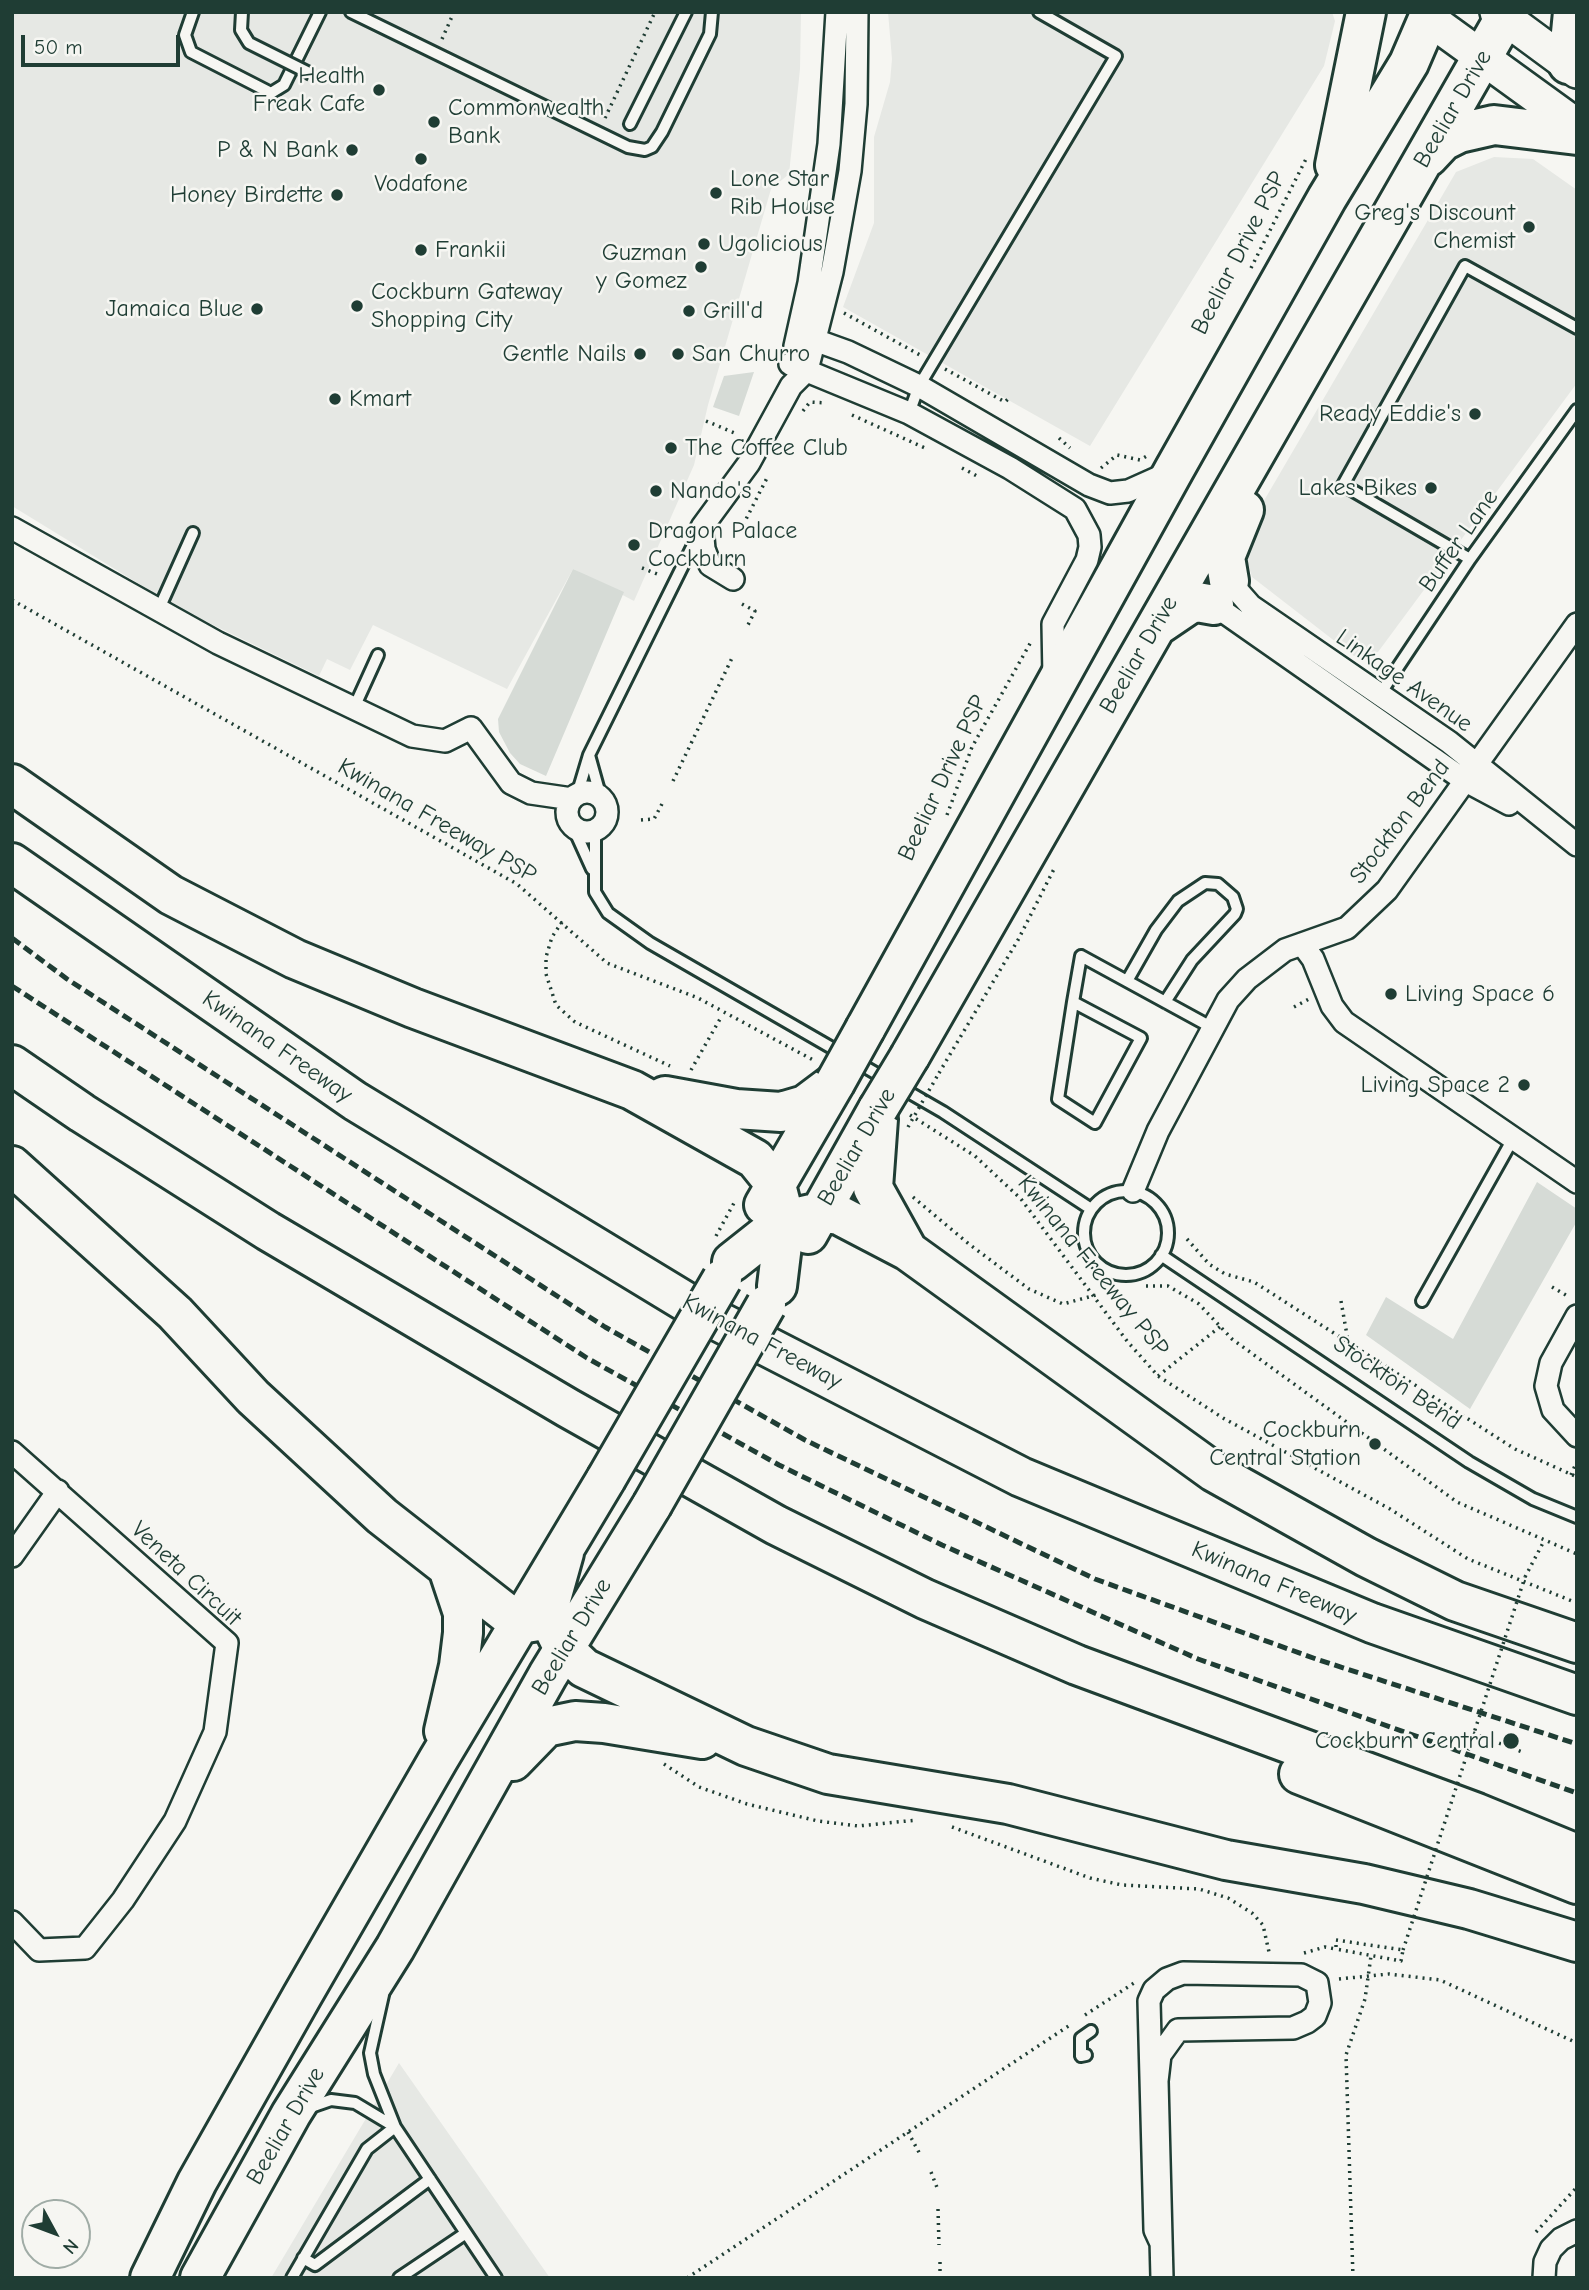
<!DOCTYPE html>
<style>
body{margin:0}
#map{position:relative;width:1589px;height:2290px;overflow:hidden;background:#f6f6f2;font-family:"Comic Neue",sans-serif}
canvas{display:block}
.frame{position:absolute;inset:0;border:14px solid #1f3d34;pointer-events:none}
.north{position:absolute;left:21px;top:2199px;width:70px;height:70px;box-sizing:border-box;background:#f6f6f2;border:2px solid #a0aca6;border-radius:50%;rotate:131deg;font-size:19px;font-weight:700;line-height:28px;text-align:center;color:#1f3d34}
.north::after{content:'';display:block;margin:auto;width:24px;height:32px;background:#1f3d34;clip-path:polygon(50% 0,100% 100%,50% 72%,0 100%)}
.scale{position:absolute;left:21px;top:35px;width:159px;height:32px;box-sizing:border-box;border:4px solid #1f3d34;border-top:0;padding-left:9px;font-size:21px;line-height:24px;white-space:nowrap;color:#1f3d34;-webkit-text-stroke:5px #f6f6f2;paint-order:stroke}
</style>
<div id="map">
<canvas width="1589" height="2290"></canvas>
<div class="frame"></div>
<div class="north">N</div>
<div class="scale">50 m</div>
</div>
<script>
const g = document.querySelector('canvas').getContext('2d');
g.lineJoin = 'round';
function fill(path, color) { g.fillStyle = color; g.fill(path, 'evenodd'); }
const shape = rows => new Path2D(rows.map(r => 'M' + r).join(''));
function strokePath(path, color, width, dash) { g.strokeStyle = color; g.lineWidth = width; g.lineCap = dash ? 'butt' : 'round'; g.setLineDash(dash || []); g.stroke(path); }
function label(font, color, halo, rows, align = 'center') {
  g.font = font + ' "Comic Neue",sans-serif'; g.lineWidth = 5; g.setLineDash([]); g.textBaseline = 'middle'; g.strokeStyle = halo; g.fillStyle = color; for (const [text, x, y, turn = 0] of rows) {
    g.save(); g.translate(x, y); g.rotate((+turn || 0) * Math.PI / 180); g.textAlign = isNaN(turn) ? turn : align; if (halo) g.strokeText(text, 0, 0); g.fillText(text, 0, 0); g.restore();
  }
}
fill(shape([
 [12,12,801,12,800,69,789,174,771,189,708,405,694,465,634,601,573,569,507,689,373,625,350,670,327,659,319,676,180,609,12,506],
 [888,12,1332,12,1335,21,1324,66,1090,446,843,307,874,223,874,137,890,82,892,59],
 [1494,157,1533,159,1577,190,1577,383,1378,652,1354,656,1252,577,1241,540,1456,172],
 [399,2063,550,2278,271,2278]
]), '#e6e8e4');
fill(shape([
 [754,372,739,416,713,407,724,376],
 [573,569,624,592,546,776,520,764,510,753,499,732,498,719],
 [1537,1182,1577,1209,1577,1221,1470,1409,1366,1335,1386,1297,1453,1339]
]), '#d6dbd6');
const lane = shape([
 [193,12,185,35,191,52,271,93,284,85,320,12],
 [351,12,628,147,645,150,652,147,662,132,710,34,712,12],
 [630,124,686,12],
 [909,413,919,386,1116,56,1039,12],
 [1470,559,1343,485,1465,266,1577,328],
 [158,611,193,533],
 [1378,697,1470,559,1577,410],
 [353,710,378,655],
 [589,755,601,798],
 [577,795,589,755,699,533],
 [573,827,592,869],
 [595,830,595,892,608,913,650,943,943,1112,1091,1209],
 [1127,981,1156,930,1178,901,1205,883,1218,884,1233,897,1237,909,1235,914,1192,960,1165,1002],
 [1073,1002,1141,1038,1095,1123,1058,1099,1073,1002,1081,956,1211,1027],
 '1084 1233a42 42 0 1 1 84 0a42 42 0 1 1-84 0Z',
 [1161,1255,1469,1462,1533,1499,1577,1517],
 [1422,1301,1514,1137],
 [383,1995,370,2053,374,2074,395,2127,496,2278],
 [1086,2055,1081,2056,1081,2038,1091,2031],
 [308,2108,331,2100,355,2103,395,2127],
 [303,2258,315,2265,430,2179],
 [292,2278,367,2149,395,2127],
 [399,2278,466,2233]
]);
const street = shape([
 [798,334,848,352,919,386,1089,485,1110,493,1128,491,1166,474],
 [795,346,809,283,829,144,837,12],
 [790,364,909,413,1010,468,1075,509,1089,535,1090,547,1087,560,1053,624,1054,677],
 [12,528,218,643,412,736,445,741,471,728,511,783,531,793,572,799],
 [733,579,710,565,704,549,702,527,749,463,791,386,807,370,832,272,850,171,856,104,857,12],
 [1229,581,1251,606,1449,742,1577,845],
 [1214,605,1464,780,1509,804],
 '567 812a20 20 0 1 1 40 0a20 20 0 1 1-40 0Z',
 [1302,944,1313,959,1332,1006,1344,1022,1577,1182],
 [1133,1191,1158,1131,1228,1000,1247,979,1285,950,1347,928,1387,890,1577,624],
 [1577,1316,1551,1363,1546,1386,1553,1410,1577,1436],
 [12,1452,227,1643,215,1732,175,1821,123,1900,85,1948,39,1950,12,1922],
 [12,1556,58,1491],
 [1161,2243,1155,2230,1149,2001,1154,1990,1167,1979,1183,1973,1301,1975,1317,1983,1320,2003,1315,2016,1307,2022,1293,2028,1178,2030,1160,2055,1157,2081,1162,2278],
 [1544,2278,1545,2262,1551,2249,1561,2239,1577,2231]
]);
const primary = shape([
 [1497,12,1577,71],
 [1428,18,1577,126]
]);
const highway = shape([
 [1568,64,1573,12],
 [1428,157,1443,141,1459,133,1494,125,1577,135],
 [1335,165,1366,12],
 [1229,581,1225,557,1244,510],
 [1157,626,1188,605,1197,602,1214,605],
 [12,784,171,895,295,959,413,1008,632,1090,755,1159,776,1185,785,1220,777,1286],
 [12,863,355,1101,714,1319,1021,1477,1372,1623,1577,1695],
 [865,1029,1174,470,1327,198,1409,63,1431,12],
 [910,1056,1508,12],
 [12,1065,82,1113,268,1231,568,1408,776,1525,925,1599,1077,1665,1477,1813,1577,1854],
 [665,1096,736,1109,781,1112,805,1105,833,1084],
 [878,1119,873,1188,908,1251],
 [12,1166,175,1313,253,1397,382,1516,520,1624,544,1620],
 [764,1205,835,1083],
 [808,1234,878,1109],
 [732,1262,785,1220,820,1212,839,1215,908,1251,1214,1472,1366,1557,1455,1601,1577,1643],
 [564,1553,550,1603,553,1627,564,1649,584,1668,746,1746,828,1774,1008,1804,1226,1860,1364,1884,1469,1909,1577,1942],
 [444,1731,459,1666,463,1633,463,1613,448,1568],
 [513,1761,546,1727,575,1721,604,1723,702,1739],
 [1299,1774,1577,1884],
 [150,2278,197,2182,302,1996,438,1760,606,1479],
 [200,2278,291,2114,395,1948,548,1675,652,1505]
]);
strokePath(lane, '#1f3d34', 16);
strokePath(street, '#1f3d34', 26);
strokePath(primary, '#1f3d34', 38);
strokePath(highway, '#1f3d34', 44);
strokePath(shape([
 [809,14,809,12],
 [442,39,454,12],
 [605,118,655,12],
 [1251,268,1306,159],
 [844,313,920,355],
 [945,369,1005,402,1008,399],
 [803,411,810,402,826,403],
 [852,415,925,448],
 [706,421,737,434],
 [1059,438,1070,448],
 [962,468,977,476],
 [1101,468,1117,455,1140,460,1147,456],
 [740,531,768,476],
 [642,568,660,575],
 [12,600,517,884,607,963,698,998,815,1061],
 [742,604,755,611,746,629],
 [673,781,733,656],
 [947,815,972,747,1032,640],
 [641,820,654,819,663,802],
 [562,922,552,937,546,957,546,974,556,1005,575,1022,670,1066],
 [1294,1007,1309,999],
 [691,1070,720,1019],
 [939,1073,1018,940,1055,867],
 [910,1115,975,1156,1021,1199,1127,1341,1158,1376,1223,1418,1390,1509,1468,1559,1577,1603],
 [913,1197,969,1244,1029,1289,1063,1304,1096,1295],
 [716,1236,734,1203],
 [1187,1239,1209,1264,1225,1274,1254,1282,1515,1449,1577,1477],
 [1146,1286,1168,1286,1199,1304,1232,1339,1457,1502,1577,1554],
 [1552,1287,1569,1297],
 [1341,1301,1348,1341],
 [1158,1376,1221,1326],
 [1571,1475,1577,1461],
 [1525,1577,1544,1541],
 [1473,1733,1525,1753],
 [664,1764,699,1787,747,1804,818,1821,858,1826,917,1820],
 [952,1827,1090,1878,1122,1885,1199,1889,1228,1898,1252,1913,1263,1925,1269,1952,1272,1952],
 [1336,1940,1403,1950,1401,1961,1336,1949,1336,1940],
 [1304,1953,1325,1947,1336,1949],
 [1339,1979,1389,1974,1440,1980,1577,2043],
 [1085,2015,1134,1983],
 [908,2132,921,2156],
 [931,2172,938,2190],
 [938,2209,939,2245],
 [1536,2232,1577,2187],
 [940,2262,940,2278],
 [103,2276,103,2278],
 [687,2278,1070,2025],
 [1353,2278,1346,2055,1365,1999,1371,1956]
]), '#1f3d34', 3.5, [2, 5]);
strokePath(lane, '#f6f6f2', 10);
strokePath(street, '#f6f6f2', 21);
strokePath(primary, '#f6f6f2', 33);
strokePath(highway, '#f6f6f2', 38);
strokePath(shape([
 [12,938,67,979,605,1327,805,1440,1095,1579,1316,1659,1577,1744],
 [12,986,587,1358,779,1465,942,1545,1198,1659,1577,1793]
]), '#1f3d34', 5, [10, 5]);
const laneBridge = shape([
 [242,12,241,30,249,43,311,74]
]);
const highwayBridge = shape([
 [835,1083,865,1029],
 [878,1109,910,1056],
 [606,1479,722,1279],
 [652,1505,766,1305]
]);
strokePath(laneBridge, '#1f3d34', 16, []);
strokePath(highwayBridge, '#1f3d34', 44, []);
strokePath(shape([
 [908,1127,939,1073],
 [1403,1950,1525,1577]
]), '#1f3d34', 3.5, [2, 5]);
strokePath(laneBridge, '#f6f6f2', 10);
strokePath(highwayBridge, '#f6f6f2', 38);
for (const [x, y, r, color] of [
 [379,90,7,"#1f3d34"],
 [434,122,7,"#1f3d34"],
 [352,150,7,"#1f3d34"],
 [421,159,7,"#1f3d34"],
 [716,193,7,"#1f3d34"],
 [337,195,7,"#1f3d34"],
 [1529,227,7,"#1f3d34"],
 [704,244,7,"#1f3d34"],
 [421,250,7,"#1f3d34"],
 [701,267,7,"#1f3d34"],
 [357,306,7,"#1f3d34"],
 [257,309,7,"#1f3d34"],
 [689,311,7,"#1f3d34"],
 [640,354,7,"#1f3d34"],
 [678,354,7,"#1f3d34"],
 [335,399,7,"#1f3d34"],
 [1475,414,7,"#1f3d34"],
 [671,448,7,"#1f3d34"],
 [1431,488,7,"#1f3d34"],
 [656,491,7,"#1f3d34"],
 [634,545,7,"#1f3d34"],
 [1391,994,7,"#1f3d34"],
 [1524,1085,7,"#1f3d34"],
 [1375,1444,7,"#1f3d34"],
 [1511,1741,9,"#1f3d34"]
]) { const dot = new Path2D(); dot.arc(x, y, r, 0, 2 * Math.PI); g.fillStyle = color; g.fill(dot); strokePath(dot, '#f6f6f2', 2.5); }
label('24px', '#1f3d34', '#f6f6f2', [
 ["Health",365,76],
 ["Freak Cafe",365,104],
 ["Commonwealth",448,108,"left"],
 ["Bank",448,136,"left"],
 ["P & N Bank",338,150],
 ["Lone Star",730,179,"left"],
 ["Rib House",730,207,"left"],
 ["Vodafone",421,184,"center"],
 ["Honey Birdette",323,195],
 ["Greg's Discount",1515,213],
 ["Chemist",1515,241],
 ["Ugolicious",718,244,"left"],
 ["Frankii",435,250,"left"],
 ["Guzman",687,253],
 ["y Gomez",687,281],
 ["Cockburn Gateway",371,292,"left"],
 ["Shopping City",371,320,"left"],
 ["Jamaica Blue",243,309],
 ["Grill'd",703,311,"left"],
 ["Gentle Nails",626,354],
 ["San Churro",692,354,"left"],
 ["Kmart",349,399,"left"],
 ["Ready Eddie's",1461,414],
 ["The Coffee Club",685,448,"left"],
 ["Lakes Bikes",1417,488],
 ["Nando's",670,491,"left"],
 ["Dragon Palace",648,531,"left"],
 ["Cockburn",648,559,"left"],
 ["Living Space 6",1405,994,"left"],
 ["Living Space 2",1510,1085],
 ["Cockburn",1361,1430],
 ["Central Station",1361,1458],
 ["Cockburn Central",1495,1741]
], 'right');
label('24px', '#1f3d34', '#f6f6f2', [
 ["Beeliar Drive",1453,109,-60],
 ["Beeliar Drive PSP",1239,253,-63],
 ["Buffer Lane",1459,541,-55],
 ["Beeliar Drive",1139,655,-60],
 ["Linkage Avenue",1404,681,35],
 ["Beeliar Drive PSP",943,778,-65],
 ["Kwinana Freeway PSP",437,821,30],
 ["Stockton Bend",1400,822,-53],
 ["Kwinana Freeway",277,1047,35],
 ["Beeliar Drive",857,1147,-60],
 ["Kwinana Freeway PSP",1093,1266,51],
 ["Kwinana Freeway",762,1342,28],
 ["Stockton Bend",1397,1383,34],
 ["Veneta Circuit",186,1574,43],
 ["Kwinana Freeway",1274,1583,23],
 ["Beeliar Drive",572,1637,-59],
 ["Beeliar Drive",286,2126,-60]
]);
</script>
